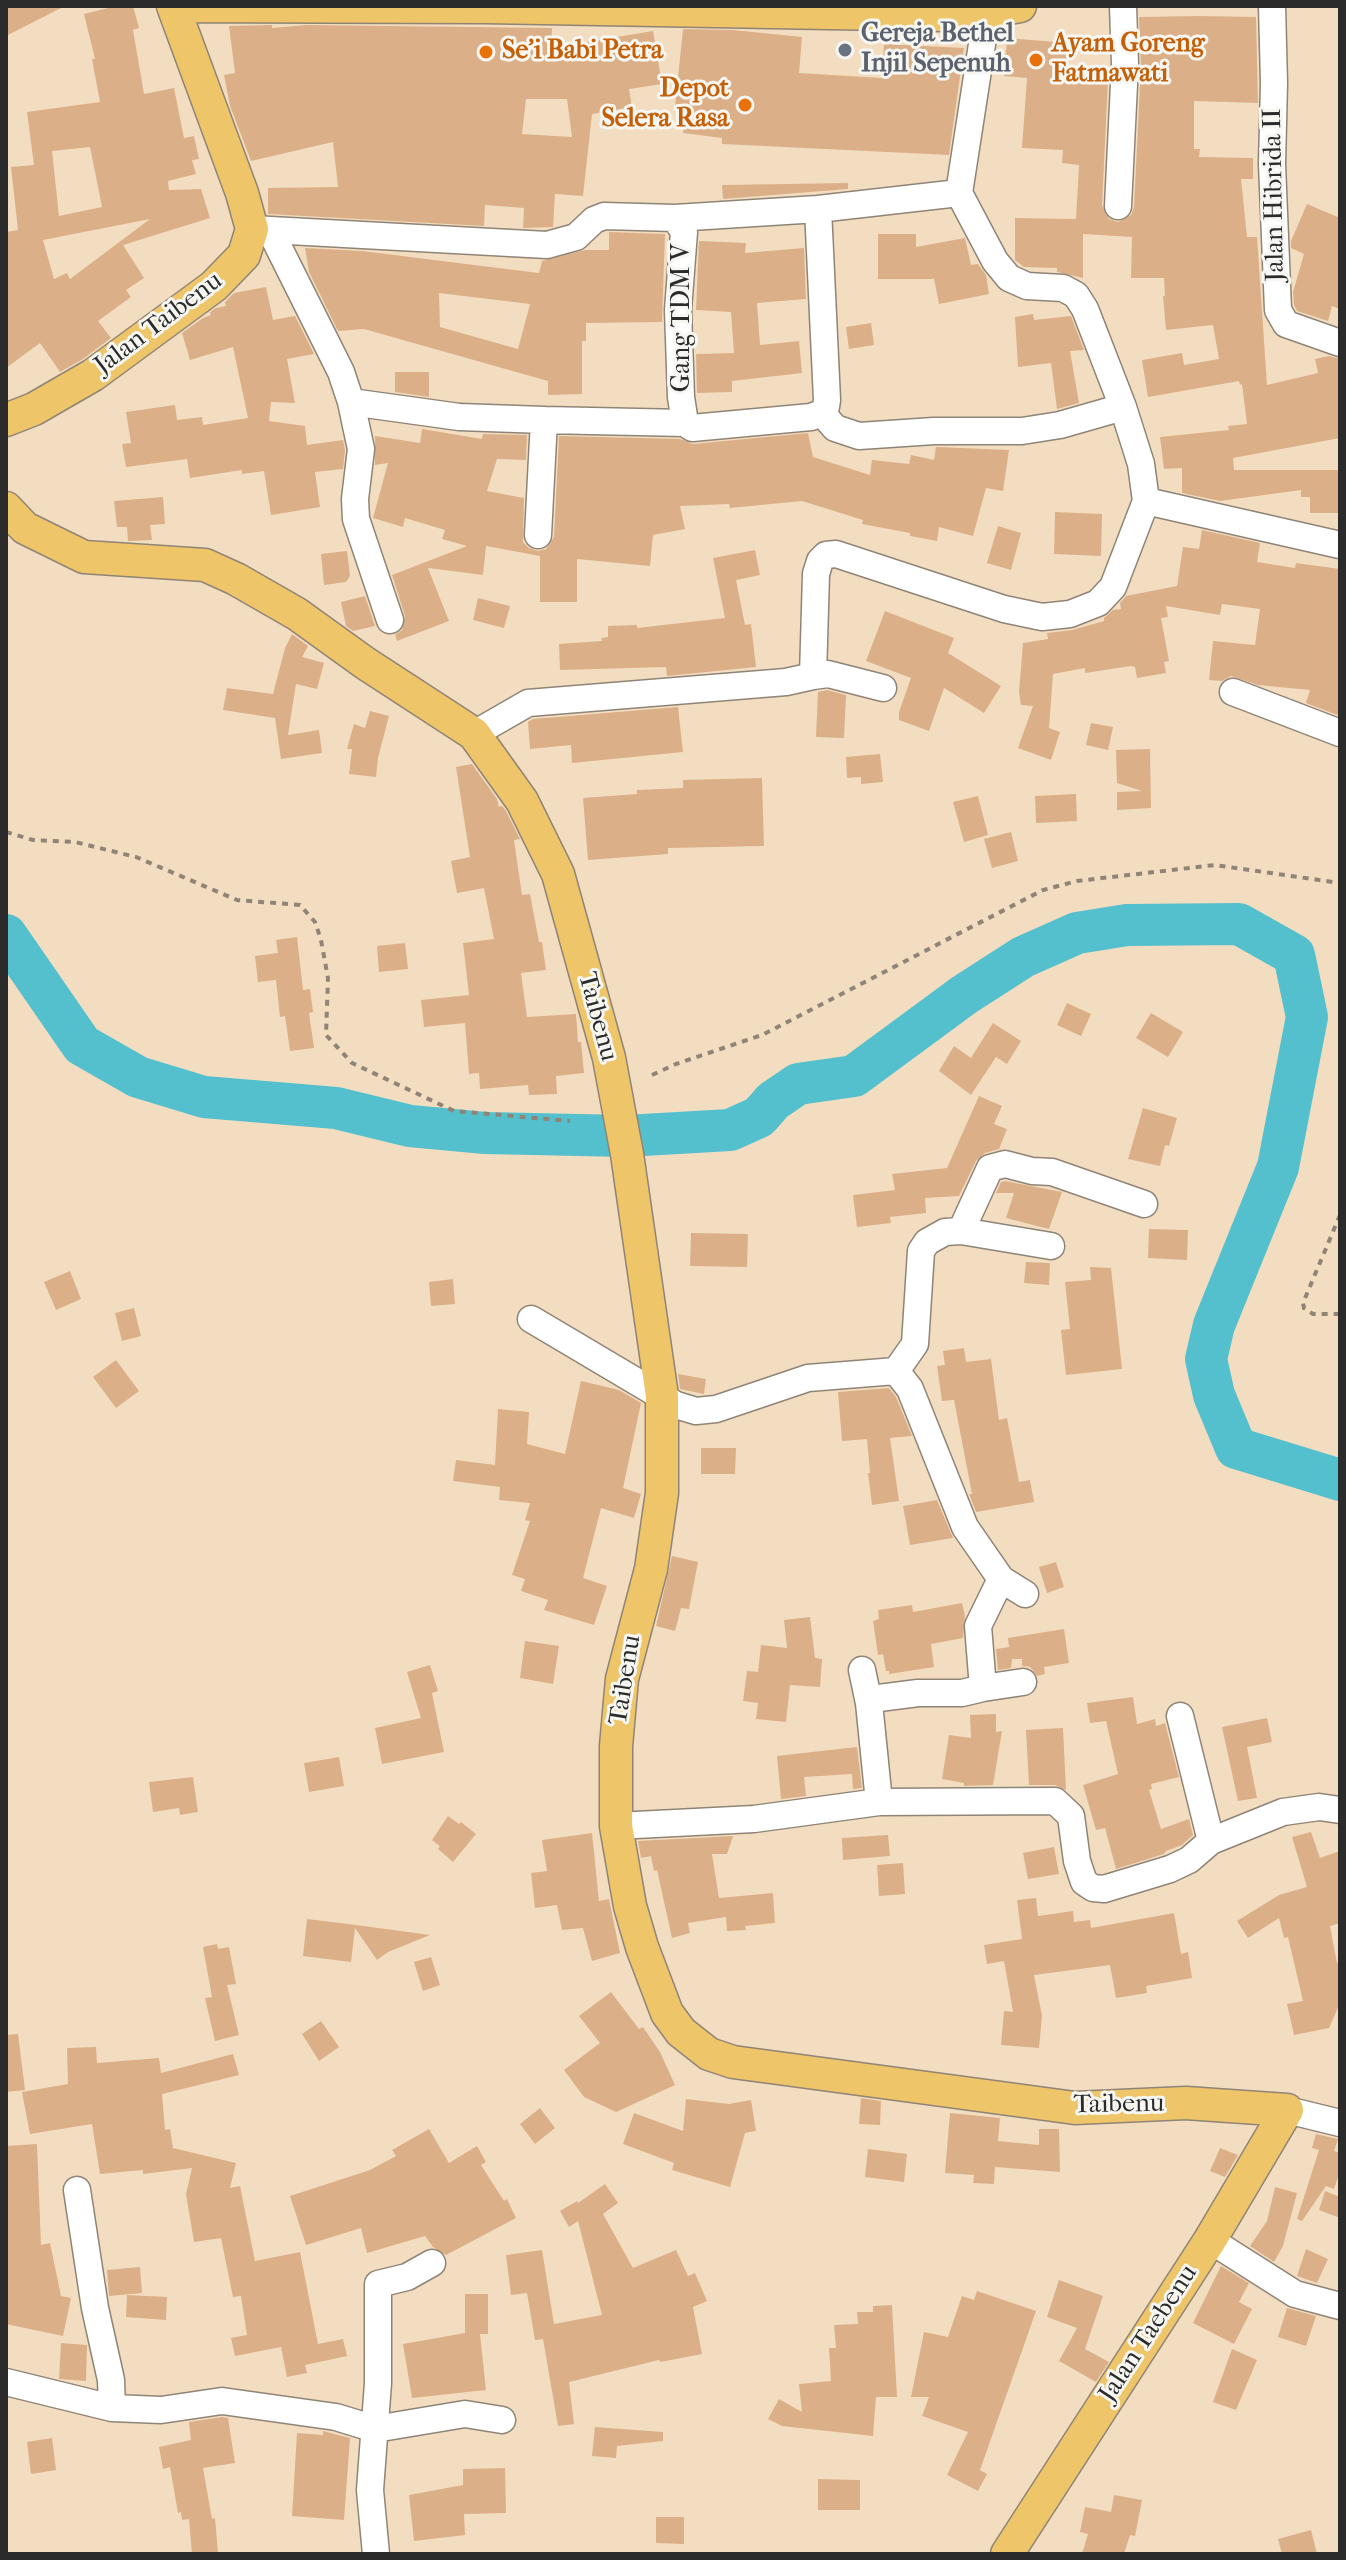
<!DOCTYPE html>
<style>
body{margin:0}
#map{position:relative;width:1346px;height:2560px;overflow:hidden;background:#f3ddc1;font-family:"IM FELL French Canon",serif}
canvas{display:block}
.frame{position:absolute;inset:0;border:8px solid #2b2b2b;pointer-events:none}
</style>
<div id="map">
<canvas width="1346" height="2560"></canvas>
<div class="frame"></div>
</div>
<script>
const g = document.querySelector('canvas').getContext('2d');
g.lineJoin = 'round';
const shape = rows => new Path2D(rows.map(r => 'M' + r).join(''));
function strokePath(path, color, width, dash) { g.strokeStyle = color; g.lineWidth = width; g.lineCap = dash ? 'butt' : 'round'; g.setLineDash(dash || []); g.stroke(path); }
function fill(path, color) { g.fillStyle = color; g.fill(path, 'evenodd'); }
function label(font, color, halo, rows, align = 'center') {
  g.font = font + ' "IM FELL French Canon",serif'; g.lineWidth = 6; g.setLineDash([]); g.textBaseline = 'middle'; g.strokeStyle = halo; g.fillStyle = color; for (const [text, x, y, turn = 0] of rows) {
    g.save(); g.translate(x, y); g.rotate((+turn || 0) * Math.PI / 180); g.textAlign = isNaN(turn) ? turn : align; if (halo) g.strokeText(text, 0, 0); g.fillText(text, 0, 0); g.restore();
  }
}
strokePath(shape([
 [6,935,82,1045,138,1077,204,1097,336,1108,410,1126,485,1133,626,1136,730,1130,759,1117,773,1101,798,1084,854,1076,964,995,1023,957,1077,933,1127,925,1239,924,1294,955,1307,1017,1278,1167,1214,1325,1206,1359,1214,1395,1236,1448,1340,1480]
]), '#54c0ce', 42);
fill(shape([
 [6,6,65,6,6,36],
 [116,6,133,6,139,28,133,30,144,94,174,88,184,138,194,136,199,159,192,160,196,174,168,181,169,190,201,189,210,218,123,245,144,278,126,290,131,297,98,321,111,338,83,359,60,372,40,343,6,368,6,232,18,230,11,167,34,165,27,112,100,102,92,59,95,59,84,14],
 [90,147,102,207,59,216,52,151],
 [150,219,70,279,67,273,54,279,43,240],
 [1200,16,1256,17,1258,103,1194,101,1194,149,1200,149,1199,157,1253,158,1253,179,1241,179,1247,237,1257,237,1267,385,1318,373,1315,359,1329,356,1340,359,1340,438,1233,458,1234,470,1340,470,1340,513,1310,513,1310,497,1301,497,1301,490,1220,501,1182,493,1182,468,1164,469,1160,437,1229,430,1228,426,1247,424,1242,384,1240,385,1239,381,1148,397,1142,360,1182,353,1184,365,1219,359,1213,325,1166,330,1163,296,1165,296,1164,278,1131,278,1132,237,1083,234,1083,278,1057,272,1057,268,1024,267,1015,260,1015,218,1076,219,1079,165,1062,163,1063,150,1022,148,1027,78,1004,76,1007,38,1068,43,1065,77,1108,81,1102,205,1109,219,1118,222,1131,215,1134,207,1141,65,1139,17],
 [272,25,272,28,307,25,552,28,551,48,653,31,662,84,629,89,632,107,592,114,583,196,555,194,553,227,523,228,524,208,485,205,484,226,268,214,268,188,338,187,333,142,251,161,230,106,224,75,235,73,229,26],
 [526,99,567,99,572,137,522,134],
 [683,29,733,30,802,37,799,73,882,78,884,44,964,48,949,155,722,144,722,138,683,133,686,108,675,107],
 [848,183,848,189,723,199,722,185],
 [1307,204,1340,218,1340,309,1332,306,1328,321,1297,311,1294,305,1293,292,1304,254,1291,248,1291,241],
 [609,232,665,234,662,322,586,323,586,341,582,341,582,394,548,395,548,381,364,329,338,331,309,272,305,248,362,251,539,273,542,261,585,250,609,250],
 [439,293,530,304,518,349,440,327],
 [878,234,916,234,916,247,965,238,971,265,978,264,986,275,989,294,939,304,934,279,878,279],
 [699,241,746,243,745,253,804,248,806,299,757,303,760,345,799,341,802,373,732,381,732,392,697,393,696,354,734,353,731,312,696,310],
 [266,287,273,320,295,316,314,354,287,359,295,403,271,402,269,421,305,426,307,445,343,440,345,450,343,469,315,472,320,507,271,515,264,471,242,474,242,470,190,478,187,459,126,467,122,444,131,443,126,412,175,405,177,420,202,417,203,425,248,418,233,347,190,360,182,333,203,318,211,315,210,312,216,308,226,306,225,302,234,293],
 [1033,314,1034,320,1071,316,1084,350,1070,351,1079,403,1057,409,1051,363,1018,367,1015,317],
 [871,323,874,345,849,349,846,327],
 [395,372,429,372,429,397,395,392],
 [422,429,482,439,483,434,527,435,526,460,497,459,487,491,524,498,523,542,529,548,538,551,546,549,554,537,559,436,680,439,693,444,808,433,813,457,870,475,872,460,909,464,911,455,934,460,936,447,1009,450,1003,491,986,488,973,536,939,527,937,541,910,536,910,533,862,524,863,520,802,501,730,508,729,504,680,506,685,529,653,535,650,566,577,559,577,602,540,602,540,556,486,546,483,575,428,568,449,621,397,641,395,635,402,630,405,616,392,575,467,546,442,539,445,530,405,518,403,527,373,518,388,463,375,465,375,436,420,443],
 [163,497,165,524,150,525,152,540,128,541,127,527,117,527,114,501],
 [1055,512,1102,514,1101,556,1054,554],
 [998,526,1021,533,1011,570,987,563],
 [1202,530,1260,543,1257,562,1295,568,1296,563,1340,569,1340,716,1306,703,1310,690,1258,685,1231,676,1222,681,1209,680,1213,641,1255,645,1260,609,1222,604,1220,615,1166,606,1168,617,1161,618,1169,661,1164,662,1166,673,1137,678,1135,667,1131,666,1085,673,1085,668,1053,674,1049,728,1060,732,1051,760,1018,748,1033,706,1021,705,1019,692,1023,643,1048,639,1047,633,1072,630,1104,621,1104,618,1113,610,1121,609,1120,603,1126,596,1177,586,1183,547,1199,549],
 [755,550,760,575,736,580,745,625,751,624,756,667,667,676,666,667,560,670,559,644,602,641,601,638,608,637,608,626,637,625,637,628,725,618,713,558],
 [347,551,350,576,346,582,324,585,321,554],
 [365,596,375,626,353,631,346,626,341,602],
 [478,598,510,606,504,628,473,620],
 [885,611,954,638,948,653,1001,686,984,713,944,688,929,731,899,720,899,712,911,678,866,661],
 [292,634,308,646,302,657,324,663,317,689,296,684,288,735,319,730,322,753,281,759,275,718,223,710,227,688,273,694,285,648],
 [827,690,846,695,844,738,816,737,818,692],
 [678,707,683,752,572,763,571,745,530,749,528,722,533,719],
 [370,711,389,716,378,758,376,777,349,774,352,749,347,749,354,724,365,728],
 [1091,723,1113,727,1108,750,1086,745],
 [1150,749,1151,808,1117,810,1117,792,1142,791,1117,783,1116,750],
 [880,754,883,782,861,784,861,777,847,778,846,757],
 [472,764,497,799,499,807,502,806,506,811,520,839,514,840,522,895,530,894,539,942,542,942,546,970,521,973,527,1017,576,1014,578,1042,581,1042,584,1073,556,1076,557,1094,529,1095,528,1085,480,1089,479,1073,469,1074,465,1023,424,1027,421,1000,469,995,463,943,494,939,484,888,457,893,451,861,470,857,456,767],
 [762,778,764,846,668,848,668,854,588,860,583,798,637,794,637,790,683,788,683,780],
 [1076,794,1077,821,1036,823,1035,796],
 [978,796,988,835,964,842,953,802],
 [1011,832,1018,861,992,868,984,839],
 [297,937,303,990,310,989,313,1012,309,1013,314,1048,290,1051,285,1016,280,1017,276,980,258,982,255,956,278,953,276,940],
 [405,943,408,969,379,972,377,946],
 [1067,1003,1091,1014,1081,1036,1057,1025],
 [1151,1013,1183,1032,1168,1057,1136,1038],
 [993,1023,1021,1041,1007,1064,996,1057,971,1095,939,1071,954,1046,971,1058],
 [979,1096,1002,1106,994,1124,1007,1129,999,1149,985,1153,976,1161,959,1196,925,1198,926,1213,890,1217,891,1223,857,1227,853,1195,895,1190,892,1174,947,1168],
 [1143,1108,1177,1118,1169,1146,1165,1145,1160,1166,1128,1159],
 [1005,1181,1062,1192,1049,1229,1006,1218,1014,1193,996,1193,1001,1182],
 [1149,1229,1188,1230,1187,1260,1148,1258],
 [691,1233,748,1234,747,1267,690,1266],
 [1026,1262,1050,1263,1049,1285,1024,1283],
 [1090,1267,1111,1268,1122,1369,1066,1375,1061,1330,1070,1329,1065,1282,1091,1280],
 [70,1271,81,1299,56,1310,44,1282],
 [453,1279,455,1304,431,1306,429,1282],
 [134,1308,141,1336,122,1341,115,1313],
 [964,1348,966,1362,991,1359,999,1420,1007,1418,1019,1482,1030,1480,1034,1502,976,1512,969,1494,972,1494,954,1400,942,1401,937,1366,945,1365,943,1351],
 [116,1360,139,1391,116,1408,93,1377],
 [678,1374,706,1379,704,1394,680,1389],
 [581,1381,619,1390,641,1403,623,1488,641,1494,634,1518,601,1508,583,1578,607,1586,594,1625,544,1610,548,1600,521,1591,525,1579,512,1575,530,1521,525,1520,530,1503,499,1500,500,1487,453,1481,456,1460,495,1465,498,1409,529,1412,527,1444,565,1454],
 [889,1388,896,1397,912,1436,890,1438,899,1501,872,1505,868,1473,870,1473,867,1439,842,1441,838,1392],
 [701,1448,736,1448,735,1474,701,1474],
 [937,1500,953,1538,910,1545,903,1506],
 [672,1556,698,1562,689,1609,681,1608,675,1631,656,1626],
 [1056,1562,1064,1587,1047,1593,1039,1567],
 [962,1603,965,1616,963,1638,931,1644,934,1667,889,1674,889,1671,886,1671,883,1654,878,1655,873,1621,879,1619,878,1610,912,1605,913,1612],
 [810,1617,815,1658,822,1659,820,1687,790,1685,786,1722,756,1719,758,1703,743,1701,747,1671,758,1672,761,1645,787,1648,784,1620],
 [1064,1629,1069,1663,1044,1667,1045,1674,1037,1676,1030,1667,1022,1666,1022,1659,1012,1659,1011,1668,998,1670,996,1649,1009,1647,1008,1638],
 [525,1641,559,1646,553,1684,520,1678],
 [430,1665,438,1691,432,1693,444,1752,382,1764,375,1728,421,1718,407,1672],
 [1133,1697,1137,1724,1155,1719,1156,1726,1165,1723,1179,1777,1151,1784,1152,1789,1149,1790,1161,1829,1189,1819,1193,1835,1182,1845,1166,1851,1164,1854,1116,1869,1105,1828,1096,1830,1083,1785,1118,1774,1106,1721,1090,1723,1087,1703],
 [996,1714,996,1732,1002,1731,993,1785,964,1786,964,1783,942,1779,949,1735,971,1738,970,1715],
 [1267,1718,1272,1742,1247,1747,1257,1798,1238,1801,1222,1727],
 [1063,1728,1066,1790,1055,1785,1029,1785,1026,1730],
 [857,1747,862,1788,853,1789,852,1774,804,1777,806,1796,781,1799,777,1756],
 [339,1757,344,1786,309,1792,304,1763],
 [193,1777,198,1812,180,1815,179,1808,153,1812,149,1782],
 [448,1816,459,1824,461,1822,476,1834,453,1862,438,1849,440,1846,432,1840],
 [1311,1832,1320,1858,1340,1851,1340,1923,1330,1926,1337,1963,1340,1962,1340,2003,1329,2028,1294,2035,1287,2004,1303,2001,1288,1937,1284,1938,1279,1918,1248,1938,1237,1921,1279,1895,1307,1887,1292,1837],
 [592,1833,599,1901,609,1899,620,1953,592,1961,583,1928,562,1930,557,1905,535,1908,531,1873,547,1871,542,1840],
 [888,1835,890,1856,843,1860,842,1838],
 [733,1836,727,1854,712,1854,719,1898,773,1893,775,1923,745,1926,746,1930,727,1931,726,1917,688,1923,690,1933,672,1938,657,1870,654,1871,651,1856,641,1858,638,1841],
 [1054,1847,1059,1874,1028,1879,1023,1853],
 [903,1863,905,1894,879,1896,877,1865],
 [1036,1898,1038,1916,1073,1911,1074,1922,1090,1920,1091,1928,1174,1913,1181,1954,1188,1952,1192,1978,1146,1986,1147,1993,1116,1998,1110,1965,1034,1975,1042,2016,1039,2048,1001,2045,1004,2011,1013,2012,1004,1961,987,1964,984,1945,1022,1939,1017,1900],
 [307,1919,356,1925,430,1935,388,1952,377,1960,355,1928,351,1962,303,1956],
 [217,1944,218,1949,229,1947,236,1984,227,1985,239,2035,215,2041,205,1998,212,1997,203,1947],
 [431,1957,440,1985,423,1991,414,1962],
 [611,1992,639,2029,643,2027,660,2052,675,2085,616,2112,584,2097,564,2070,600,2043,579,2016],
 [321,2021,339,2047,319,2061,302,2034],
 [18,2034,25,2090,6,2092,6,2035],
 [96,2047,97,2063,159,2058,161,2073,233,2054,239,2075,162,2094,165,2130,170,2129,173,2148,236,2163,230,2188,240,2186,255,2261,300,2252,318,2344,343,2339,347,2356,305,2365,307,2373,287,2377,281,2347,235,2356,231,2338,247,2335,241,2296,233,2297,221,2238,194,2242,186,2194,192,2168,143,2174,143,2170,100,2174,92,2124,30,2134,22,2092,68,2084,67,2048],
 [861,2098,881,2101,880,2125,859,2124],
 [686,2099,729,2104,751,2100,756,2131,745,2133,730,2187,672,2170,674,2163,623,2144,634,2113,683,2131],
 [540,2108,555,2128,535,2144,520,2124],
 [950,2113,1000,2118,998,2141,1039,2145,1039,2129,1059,2129,1060,2172,995,2167,994,2184,973,2183,974,2175,945,2173],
 [429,2129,449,2163,477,2146,486,2162,481,2165,504,2201,507,2199,516,2218,446,2255,433,2247,425,2236,367,2253,361,2228,306,2245,290,2196,370,2170,396,2156,392,2150],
 [1316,2134,1338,2139,1334,2151,1340,2153,1340,2171,1334,2189,1326,2186,1302,2221,1297,2219,1319,2150,1312,2148],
 [37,2144,41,2245,50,2243,61,2296,71,2298,63,2336,6,2324,6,2146],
 [1220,2148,1238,2155,1225,2177,1210,2171],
 [868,2149,907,2154,904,2182,865,2177],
 [605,2184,618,2203,603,2214,633,2268,676,2250,688,2276,695,2273,707,2301,693,2307,702,2354,660,2362,659,2360,569,2382,574,2424,558,2426,543,2339,535,2340,527,2293,511,2295,506,2255,542,2250,554,2324,602,2315,578,2221,569,2227,560,2211,577,2201,578,2203],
 [1275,2187,1297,2193,1283,2246,1274,2262,1250,2246,1267,2221],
 [1325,2191,1340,2197,1340,2218,1319,2210],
 [1306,2249,1328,2259,1317,2283,1297,2276],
 [1221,2266,1249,2283,1239,2302,1252,2309,1234,2344,1193,2323],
 [140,2267,142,2293,109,2296,107,2270],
 [1059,2280,1103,2296,1085,2349,1109,2362,1096,2382,1059,2361,1077,2328,1047,2317],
 [977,2291,1036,2311,980,2470,987,2474,978,2491,947,2475,968,2432,922,2416,929,2397,911,2397,924,2332,948,2337,962,2296,974,2300],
 [465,2294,488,2294,488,2334,480,2334,486,2390,412,2398,403,2344,465,2333],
 [127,2295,167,2297,166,2320,126,2317],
 [892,2305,897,2397,876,2397,873,2436,782,2426,768,2419,779,2399,802,2412,799,2384,831,2381,829,2348,836,2348,834,2325,858,2324,857,2312,873,2312,873,2306],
 [1287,2308,1316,2316,1306,2346,1278,2337],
 [61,2343,87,2345,86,2381,59,2379],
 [1232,2349,1257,2360,1236,2410,1213,2402],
 [222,2417,228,2418,235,2463,203,2468,212,2519,215,2518,218,2552,192,2554,189,2519,182,2520,181,2512,178,2513,170,2467,163,2469,159,2447,191,2440,189,2422],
 [595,2427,663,2432,663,2441,617,2446,616,2458,592,2456],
 [323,2431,350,2438,344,2520,292,2516,297,2433,323,2435],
 [52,2438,56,2470,31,2474,27,2442],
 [505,2468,506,2513,464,2514,465,2535,414,2541,409,2495,463,2485,463,2469],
 [818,2479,860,2480,860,2510,818,2510],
 [1114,2495,1142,2500,1135,2536,1130,2535,1124,2554,1082,2554,1088,2534,1080,2532,1085,2507,1111,2512],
 [656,2517,684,2517,684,2544,656,2543],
 [1311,2530,1317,2554,1282,2554,1278,2539]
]), '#dbb088');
const minor = shape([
 [1272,6,1274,83,1272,164,1278,310,1286,324,1340,343],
 [959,193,987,12],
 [1118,206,1125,64,1123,6],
 [675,218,684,232,678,310,681,397,685,423,692,428,811,417,822,413,826,407,827,400,818,209],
 [252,229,547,245,576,237,594,220,604,216,675,218,818,209,959,193],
 [271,232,341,372,351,402,361,449,355,499,356,519,390,620],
 [351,402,459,417,544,420,538,535],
 [822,413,835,428,859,436,934,431,1022,431,1060,425,1123,407],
 [544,420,685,423],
 [1146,501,1340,545],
 [883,688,828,674,813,676,816,574,820,561,826,555,836,554,1004,609,1042,617,1070,614,1098,603,1113,587,1146,501,1141,464,1123,407,1085,309,1076,295,1063,288,1027,286,1009,278,995,261,959,193],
 [1233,692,1340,733],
 [474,734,528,703,786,682,813,676],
 [961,1231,1051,1246],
 [531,1319,676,1405,696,1411,716,1409,808,1378,896,1371,910,1389,965,1527,1001,1579,1025,1594],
 [896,1371,915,1344,921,1251,927,1242,945,1232,961,1231,990,1168,1005,1164,1032,1171,1052,1172,1144,1204],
 [862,1670,869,1703],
 [983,1688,1023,1682],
 [879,1802,869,1703,879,1698,918,1693,962,1693,983,1688,978,1626,1001,1579],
 [616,1826,754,1819,879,1802,1055,1801,1071,1816,1077,1861,1084,1882,1093,1888,1104,1889,1170,1869,1189,1860,1211,1841,1180,1716],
 [1211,1841,1283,1812,1319,1807,1340,1810],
 [1287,2110,1340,2123],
 [77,2190,95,2308,111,2380,112,2408],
 [1210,2240,1295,2294,1340,2306],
 [6,2382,112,2408,161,2410,222,2401,336,2417,375,2429,465,2414,502,2420],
 [376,2554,370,2490,378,2383,378,2284,407,2277,432,2263]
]);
const major = shape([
 [173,6,484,7,943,15,987,12,1020,6],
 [6,420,34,409,93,375,214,286,244,255,252,229,242,193,173,6],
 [6,508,25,528,84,557,205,565,236,579,297,614,365,663,474,734,522,801,558,874,609,1058,627,1154,662,1396,662,1493,651,1569,622,1679,616,1746,616,1826,630,1906,642,1947,667,2013,681,2032,709,2054,733,2062,1001,2098,1075,2108,1186,2103,1287,2110,1210,2240,1007,2554]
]);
strokePath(minor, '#8f8476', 29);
strokePath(major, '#8f8476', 35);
strokePath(shape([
 [6,832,33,840,75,842,136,857,237,900,300,905,315,922,321,940,328,978,326,1035,352,1063,454,1111,570,1121],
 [652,1075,676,1064,762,1035,1043,890,1077,881,1215,865,1340,883],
 [1340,1215,1303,1303,1304,1308,1313,1314,1340,1314]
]), '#8f8476', 4, [6, 6]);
strokePath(minor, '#fff', 26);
strokePath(major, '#eec569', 32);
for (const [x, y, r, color] of [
 [845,50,8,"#6b7280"],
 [486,52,8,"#e8710a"],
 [1036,60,8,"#e8710a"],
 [745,105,8,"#e8710a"]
]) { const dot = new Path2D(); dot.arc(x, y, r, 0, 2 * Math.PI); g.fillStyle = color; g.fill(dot); strokePath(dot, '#f6f6f2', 3); }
label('bold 26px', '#5b616d', '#f6f6f2', [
 ["Gereja Bethel",861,35],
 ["Injil Sepenuh",861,65]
], 'left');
label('bold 26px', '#c56008', '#f6f6f2', [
 ["Ayam Goreng",1052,45],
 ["Fatmawati",1052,75],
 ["Se'i Babi Petra",502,52],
 ["Depot",729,90,"right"],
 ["Selera Rasa",729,120,"right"]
], 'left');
label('26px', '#2b2b2b', '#f6f6f2', [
 ["Jalan Hibrida II",1275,195,-91],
 ["Gang TDM V",683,318,-90],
 ["Jalan Taibenu",159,324,-37],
 ["Taibenu",597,1017,75],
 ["Taibenu",626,1680,-81],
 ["Taibenu",1119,2105,-1],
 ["Jalan Taebenu",1149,2334,-57]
]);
</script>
